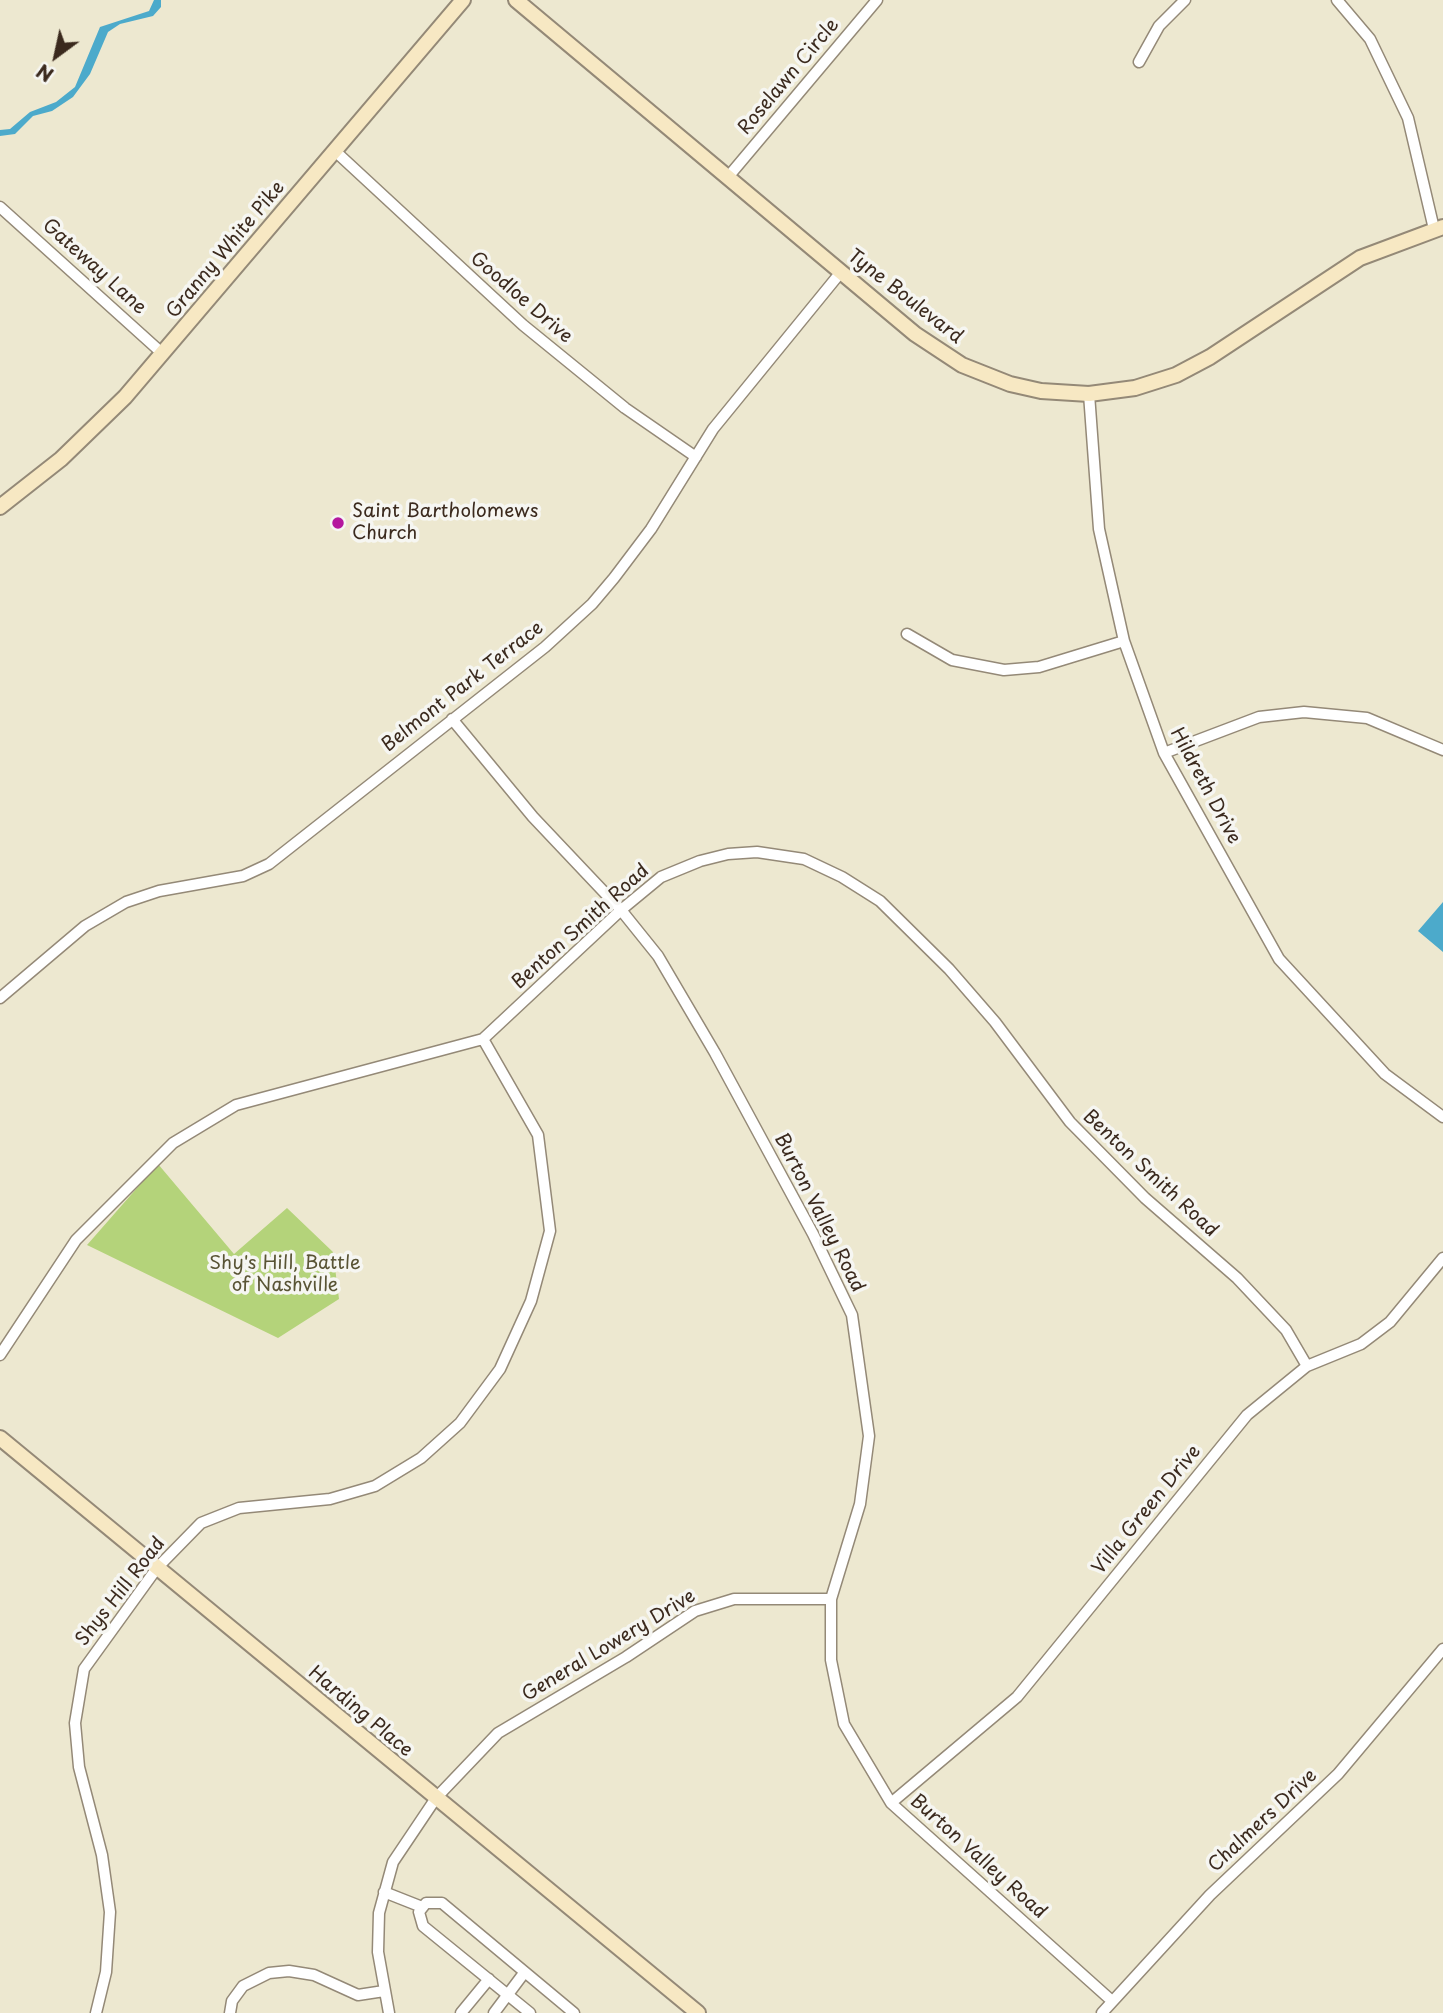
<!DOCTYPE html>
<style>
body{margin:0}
#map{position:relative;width:1443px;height:2013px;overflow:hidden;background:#ede8d0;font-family:"Playpen Sans",sans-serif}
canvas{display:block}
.north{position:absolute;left:21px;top:21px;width:70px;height:70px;-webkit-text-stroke:5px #f6f6f2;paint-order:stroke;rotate:213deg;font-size:19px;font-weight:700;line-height:28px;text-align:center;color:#3b2a1e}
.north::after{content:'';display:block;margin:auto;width:24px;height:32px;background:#3b2a1e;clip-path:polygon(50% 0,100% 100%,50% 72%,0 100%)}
</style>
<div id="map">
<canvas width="1443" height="2013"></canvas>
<div class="north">N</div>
</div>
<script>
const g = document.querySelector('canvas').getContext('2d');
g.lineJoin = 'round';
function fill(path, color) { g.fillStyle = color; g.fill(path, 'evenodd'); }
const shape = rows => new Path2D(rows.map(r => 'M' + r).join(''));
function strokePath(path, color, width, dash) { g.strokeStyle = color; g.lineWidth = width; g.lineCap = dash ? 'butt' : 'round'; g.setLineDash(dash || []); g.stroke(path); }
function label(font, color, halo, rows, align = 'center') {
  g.font = font + ' "Playpen Sans",sans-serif'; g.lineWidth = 7; g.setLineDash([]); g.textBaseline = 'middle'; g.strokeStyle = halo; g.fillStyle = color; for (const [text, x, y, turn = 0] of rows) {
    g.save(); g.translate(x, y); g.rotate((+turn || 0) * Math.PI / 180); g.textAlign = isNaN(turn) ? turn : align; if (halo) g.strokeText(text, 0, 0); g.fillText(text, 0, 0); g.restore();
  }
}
fill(shape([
 [158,1164,234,1254,287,1208,333,1252,339,1299,278,1338,87,1245]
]), '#b4d37a');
fill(shape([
 [154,0,161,0,161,7,153,16,120,24,108,32,90,74,73,97,52,111,33,116,15,134,0,136,0,130,10,129,30,112,56,102,75,87,100,27,149,11],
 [1443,902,1443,952,1418,931]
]), '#4caacb');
const street = shape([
 [1337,0,1370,39,1408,118,1434,229],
 [1139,62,1159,26,1185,0],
 [335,151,523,325,625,408,696,457],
 [728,177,877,0],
 [0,207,163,354],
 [1089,394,1099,529,1124,641,1164,753,1279,959,1385,1074,1443,1117],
 [907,634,952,660,1004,670,1039,667,1124,641],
 [452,719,533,817,621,910,658,956,715,1053,813,1234,852,1315,869,1436,860,1504,831,1599,831,1660,844,1724,891,1803,1112,2001],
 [1164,753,1259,717,1304,712,1367,718,1443,750],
 [0,998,85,926,126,902,159,891,243,876,269,864,545,647,592,604,614,578,651,529,713,429,841,272],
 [0,1355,76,1240,173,1143,236,1105,483,1039,621,910,661,877,700,861,728,854,757,852,804,859,842,877,880,901,949,969,995,1022,1070,1122,1145,1198,1237,1278,1286,1330,1307,1366],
 [891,1803,1017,1697,1247,1415,1307,1366,1361,1344,1390,1322,1443,1258],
 [384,1892,422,1907],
 [96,2013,106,1972,110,1912,102,1855,79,1767,75,1723,84,1669,157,1568,201,1523,239,1508,330,1499,375,1486,421,1458,460,1423,500,1369,531,1301,550,1231,538,1135,483,1039],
 [230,2013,232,2001,243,1986,269,1973,289,1971,314,1975,358,1995,384,1991],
 [389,2013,378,1952,379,1913,393,1862,436,1798,498,1733,626,1657,695,1611,734,1599,831,1599],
 [461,2013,489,1979],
 [494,2013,524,1973],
 [530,2013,423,1926,419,1912,426,1903,442,1903,574,2013],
 [1102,2013,1210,1895,1338,1774,1443,1649]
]);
const secondary = shape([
 [516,0,915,334,962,365,1010,384,1041,391,1089,394,1135,388,1176,375,1210,357,1360,258,1443,227],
 [0,507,61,459,125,397,463,0],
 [0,1438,698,2013]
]);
strokePath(street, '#948977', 13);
strokePath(secondary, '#948977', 18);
strokePath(street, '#fff', 10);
strokePath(secondary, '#f7e8c3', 14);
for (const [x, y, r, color] of [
 [338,523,7,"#b5179e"]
]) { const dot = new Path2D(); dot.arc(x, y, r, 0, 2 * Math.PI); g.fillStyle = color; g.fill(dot); strokePath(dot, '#f6f6f2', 2.5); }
label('19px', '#3b2a1e', '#f6f6f2', [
 ["Roselawn Circle",789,77,-50],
 ["Granny White Pike",226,250,-50],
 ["Gateway Lane",94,267,42],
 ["Tyne Boulevard",905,297,38],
 ["Goodloe Drive",521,298,41],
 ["Belmont Park Terrace",463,687,-38],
 ["Hildreth Drive",1205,786,62],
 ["Benton Smith Road",581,927,-42],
 ["Benton Smith Road",1150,1174,43],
 ["Burton Valley Road",819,1213,63],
 ["Villa Green Drive",1147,1510,-51],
 ["Shys Hill Road",121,1592,-52],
 ["General Lowery Drive",609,1646,-31],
 ["Harding Place",360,1712,40],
 ["Chalmers Drive",1263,1821,-43],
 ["Burton Valley Road",978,1857,42]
]);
label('19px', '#3b2a1e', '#f6f6f2', [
 ["Saint Bartholomews",352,512],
 ["Church",352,534]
], 'left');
label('19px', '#595435', '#f6f6f2', [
 ["Shy's Hill, Battle",285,1264],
 ["of Nashville",285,1286]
]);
</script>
